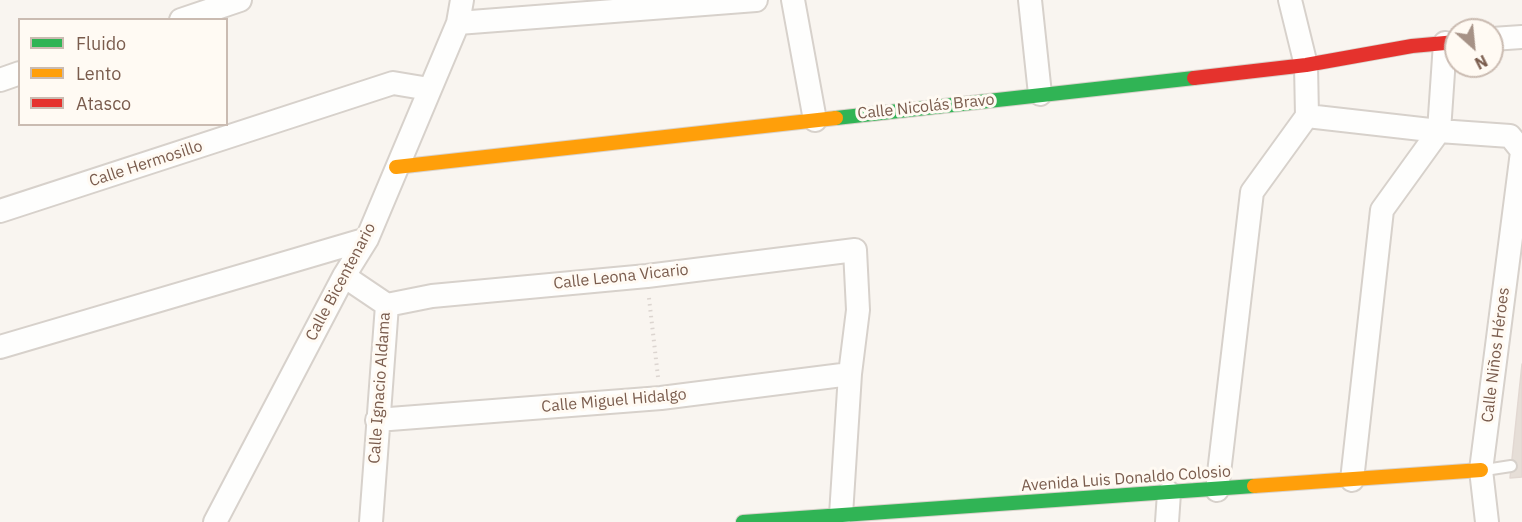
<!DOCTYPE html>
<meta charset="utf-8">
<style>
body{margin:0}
#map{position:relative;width:1522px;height:522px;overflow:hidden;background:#f9f5f0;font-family:"IBM Plex Sans",sans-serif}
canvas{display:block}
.legend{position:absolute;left:18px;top:18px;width:210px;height:108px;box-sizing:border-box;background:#fffaf3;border:2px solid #cabbb1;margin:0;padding:8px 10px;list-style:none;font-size:18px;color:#7a5c4d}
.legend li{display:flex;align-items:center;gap:12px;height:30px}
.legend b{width:30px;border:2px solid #cabbb1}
.north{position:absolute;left:1444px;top:18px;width:60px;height:60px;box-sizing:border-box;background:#fffaf3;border:2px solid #cabbb1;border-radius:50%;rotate:153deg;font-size:16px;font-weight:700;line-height:24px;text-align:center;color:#7a5c4d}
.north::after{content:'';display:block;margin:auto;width:21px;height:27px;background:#a69286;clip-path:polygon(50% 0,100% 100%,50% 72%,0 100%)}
</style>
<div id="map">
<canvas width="1522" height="522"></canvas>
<ul class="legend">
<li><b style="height:8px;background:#30b455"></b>Fluido</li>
<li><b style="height:8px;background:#ff9f0a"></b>Lento</li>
<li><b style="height:8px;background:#e5322d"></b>Atasco</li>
</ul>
<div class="north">N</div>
</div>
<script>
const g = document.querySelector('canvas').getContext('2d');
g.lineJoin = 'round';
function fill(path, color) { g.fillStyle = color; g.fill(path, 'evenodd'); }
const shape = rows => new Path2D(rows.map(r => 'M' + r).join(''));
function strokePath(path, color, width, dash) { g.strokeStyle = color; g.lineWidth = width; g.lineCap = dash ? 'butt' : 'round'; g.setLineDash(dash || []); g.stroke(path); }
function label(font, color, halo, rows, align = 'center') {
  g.font = font + ' "IBM Plex Sans",sans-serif'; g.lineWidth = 6; g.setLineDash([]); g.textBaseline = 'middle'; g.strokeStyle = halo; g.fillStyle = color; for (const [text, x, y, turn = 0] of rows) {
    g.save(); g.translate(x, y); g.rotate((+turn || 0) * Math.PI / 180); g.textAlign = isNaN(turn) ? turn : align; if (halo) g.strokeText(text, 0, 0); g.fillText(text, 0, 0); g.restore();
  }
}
const building = shape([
 [1522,364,1522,477,1510,478,1522,364]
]);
fill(building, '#e6ded7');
strokePath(building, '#e2d8d2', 1.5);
const lane = shape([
 [1485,470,1511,466]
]);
const street = shape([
 [793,0,815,120],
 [1030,0,1040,94],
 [181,20,240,0],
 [458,23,756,0],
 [1492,39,1522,37],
 [1445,43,1439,131,1510,136,1522,151],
 [0,80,20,73],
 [1307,116,1439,131,1382,210,1352,480],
 [0,211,393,83,429,89],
 [344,276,387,305],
 [387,305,432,296,647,276,855,250,858,310,850,374,841,515],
 [0,347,367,239],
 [377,420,661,398,850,374],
 [1217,490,1252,192,1307,116,1306,65,1290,0],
 [215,522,344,276,367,239,458,23,462,0],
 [371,522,387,305],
 [1167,522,1169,493],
 [1487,522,1481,470,1522,152]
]);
const fast = shape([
 [836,118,1194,78],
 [743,522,1254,486]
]);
const slow = shape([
 [396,167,836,118],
 [1254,486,1481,470]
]);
const jam = shape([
 [1194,78,1306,65,1412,46,1456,42]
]);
strokePath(lane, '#d7d1cb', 14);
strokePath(street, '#d7d1cb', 26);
strokePath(fast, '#d9d2cb', 16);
strokePath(slow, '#d9d2cb', 16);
strokePath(jam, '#d9d2cb', 16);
strokePath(shape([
 [649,298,658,377]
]), '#dcd5d0', 4, [1.5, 4.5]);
strokePath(lane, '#fefefd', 10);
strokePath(street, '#fefefd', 22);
strokePath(fast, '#30b455', 14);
strokePath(slow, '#ff9f0a', 14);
strokePath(jam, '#e5322d', 14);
label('16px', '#7a5c4d', '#fffaf3', [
 ["Calle Nicolás Bravo",926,107,-6],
 ["Calle Hermosillo",146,164,-18],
 ["Calle Leona Vicario",621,277,-6],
 ["Calle Bicentenario",341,282,-62],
 ["Calle Niños Héroes",1496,355,-83],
 ["Calle Ignacio Aldama",380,388,-86],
 ["Calle Miguel Hidalgo",614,401,-5],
 ["Avenida Luis Donaldo Colosio",1126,479,-4]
]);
</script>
